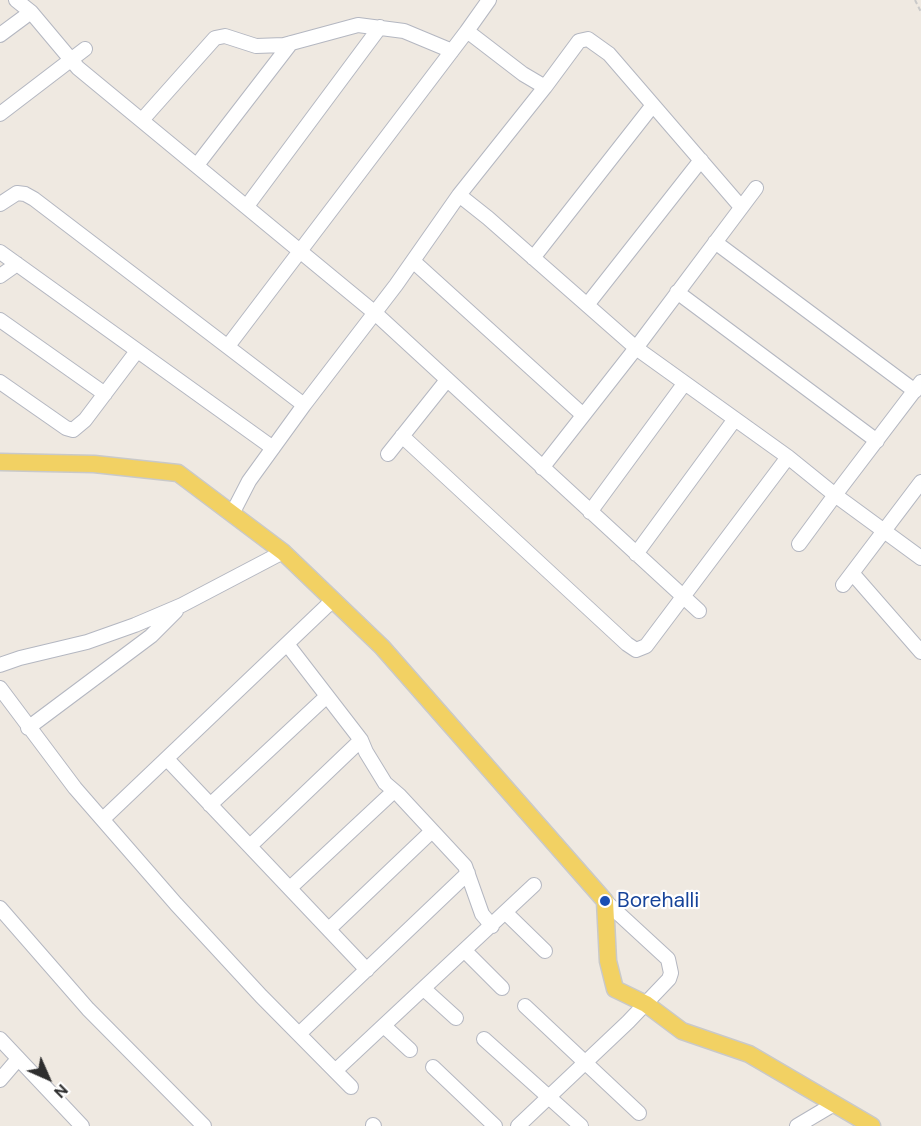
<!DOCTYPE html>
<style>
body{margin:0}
#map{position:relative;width:921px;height:1126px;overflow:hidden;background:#efe9e1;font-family:"DM Sans",sans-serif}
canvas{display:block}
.north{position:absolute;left:18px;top:1048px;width:60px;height:60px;-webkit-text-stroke:4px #fff;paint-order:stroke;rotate:135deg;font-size:16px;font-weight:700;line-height:24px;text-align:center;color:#2e2e2e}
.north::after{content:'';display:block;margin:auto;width:21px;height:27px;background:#2e2e2e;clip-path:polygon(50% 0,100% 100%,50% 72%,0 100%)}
</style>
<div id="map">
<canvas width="921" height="1126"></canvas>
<div class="north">N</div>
</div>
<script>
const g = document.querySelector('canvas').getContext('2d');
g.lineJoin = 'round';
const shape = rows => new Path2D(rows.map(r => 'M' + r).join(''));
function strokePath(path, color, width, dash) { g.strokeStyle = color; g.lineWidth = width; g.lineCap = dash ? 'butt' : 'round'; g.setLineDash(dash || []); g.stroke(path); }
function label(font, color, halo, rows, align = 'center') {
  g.font = font + ' "DM Sans",sans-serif'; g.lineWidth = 4.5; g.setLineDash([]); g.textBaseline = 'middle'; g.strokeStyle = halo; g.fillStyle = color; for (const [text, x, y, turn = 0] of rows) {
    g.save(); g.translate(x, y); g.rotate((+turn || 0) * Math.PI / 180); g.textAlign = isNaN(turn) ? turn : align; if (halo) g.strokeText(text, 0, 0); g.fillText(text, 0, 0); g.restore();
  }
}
const minor = shape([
 [16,0,31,12,78,68,375,313,699,611],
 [0,35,31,12],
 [545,87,579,41,588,39,609,54,741,207],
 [0,114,85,49],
 [142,120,215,38,225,36,256,46,284,45,358,25,404,31,452,51],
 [197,165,291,43],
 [459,195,545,87,523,74,467,31,489,0],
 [0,204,17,193,25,194,34,199,304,405],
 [247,206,380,27],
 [715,242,915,391],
 [0,252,273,448],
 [533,258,653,105],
 [413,261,583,415],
 [0,276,17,264],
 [677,292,877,441],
 [587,305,701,160],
 [0,320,105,394],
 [228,346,467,31],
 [0,382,66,428,73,430,85,420,137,351],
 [402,436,627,644,636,650,646,646,788,457],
 [388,454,447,380],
 [542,468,636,348,756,188],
 [590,512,684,384],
 [232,514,249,481,304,405,396,285,459,195,488,218,636,348,788,457,835,495,921,382],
 [799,544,835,495,921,558],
 [636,554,735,419],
 [853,574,921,652],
 [843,585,921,482],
 [287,644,361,740,366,752,385,783,399,795,465,866,482,914,492,926],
 [0,665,20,658,87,642,135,625,182,605,283,552],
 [0,688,75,788,176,904,261,996,351,1087],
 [28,728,151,636,176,611],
 [167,759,367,970],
 [210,805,327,696],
 [103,819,333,600],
 [250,846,361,740],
 [290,888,394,791],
 [0,908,88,1009,204,1126],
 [506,913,545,951],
 [329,929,432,831],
 [465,951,502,988],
 [424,989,456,1018],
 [525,1006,639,1113],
 [384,1026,410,1050],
 [299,1034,468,873],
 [0,1039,82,1126],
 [484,1039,581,1126],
 [433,1067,495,1126],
 [335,1071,534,885],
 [0,1080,18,1059],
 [373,1125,374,1126],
 [518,1126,628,1022,669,979,671,973,668,959,605,901],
 [797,1126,834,1104]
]);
const major = shape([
 [0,462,94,464,178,473,283,552,382,647,605,901,608,961,615,989,646,1004,682,1031,749,1054,872,1126]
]);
strokePath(minor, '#b4b7c1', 16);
strokePath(major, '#c9c9c9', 19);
strokePath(shape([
 [915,0,921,12]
]), '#c9c9c9', 2, [4.5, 3]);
strokePath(minor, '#fff', 14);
strokePath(major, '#f2d163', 16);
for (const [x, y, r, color] of [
 [605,901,6,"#1a4fb4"]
]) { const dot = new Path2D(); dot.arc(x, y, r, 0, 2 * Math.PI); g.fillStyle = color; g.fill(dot); strokePath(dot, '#fff', 2); }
label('21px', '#164399', '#fff', [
 ["Borehalli",617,901]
], 'left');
</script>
